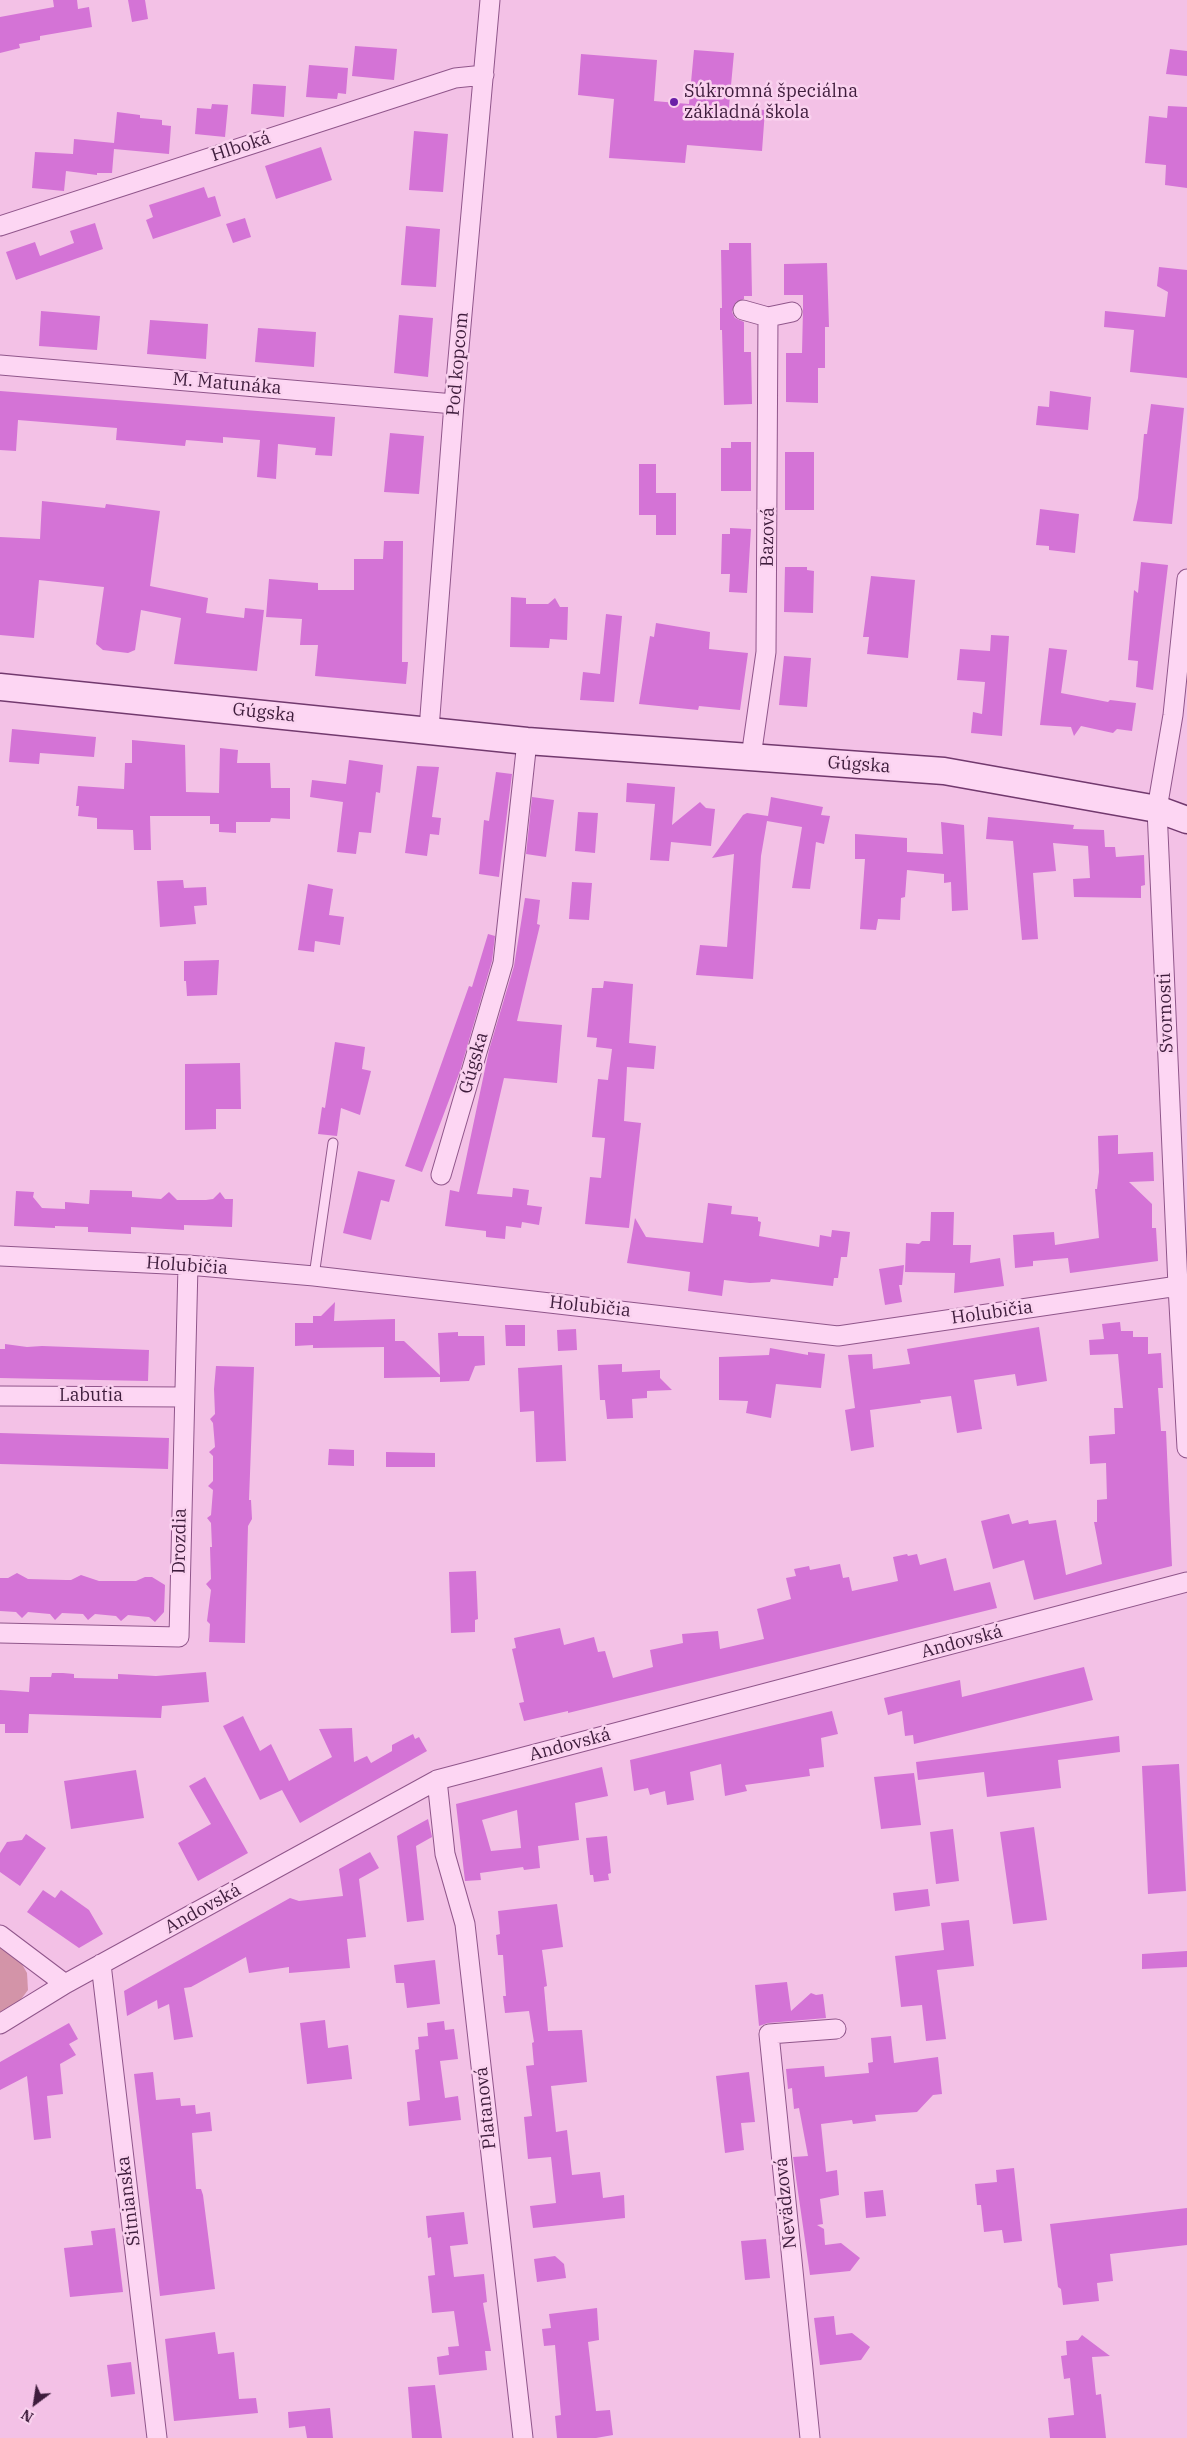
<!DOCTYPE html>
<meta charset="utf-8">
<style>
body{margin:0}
#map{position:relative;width:1187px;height:2438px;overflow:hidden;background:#f3c1e6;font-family:"IBM Plex Serif",serif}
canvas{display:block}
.north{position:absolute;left:10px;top:2378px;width:50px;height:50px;-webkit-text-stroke:4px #fad2ef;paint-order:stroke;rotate:211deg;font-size:14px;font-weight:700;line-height:20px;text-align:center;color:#3e1c3c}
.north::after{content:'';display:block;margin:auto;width:18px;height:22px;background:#3e1c3c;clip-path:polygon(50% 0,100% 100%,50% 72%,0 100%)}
</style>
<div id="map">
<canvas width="1187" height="2438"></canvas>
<div class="north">N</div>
</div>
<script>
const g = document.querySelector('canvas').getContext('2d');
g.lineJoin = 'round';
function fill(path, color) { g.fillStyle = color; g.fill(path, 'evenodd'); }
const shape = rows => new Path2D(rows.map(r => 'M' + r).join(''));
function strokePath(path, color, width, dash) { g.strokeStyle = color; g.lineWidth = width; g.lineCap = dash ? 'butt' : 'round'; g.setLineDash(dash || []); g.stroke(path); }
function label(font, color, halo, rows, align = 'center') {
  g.font = font + ' "IBM Plex Serif",serif'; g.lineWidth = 5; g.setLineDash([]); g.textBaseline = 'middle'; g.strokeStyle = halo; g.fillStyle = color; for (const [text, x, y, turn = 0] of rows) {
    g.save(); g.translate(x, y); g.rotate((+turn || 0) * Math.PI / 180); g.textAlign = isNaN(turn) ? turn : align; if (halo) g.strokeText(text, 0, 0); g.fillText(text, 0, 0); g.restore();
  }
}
fill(shape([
 [0,1944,18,1957,27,1973,28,1990,16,2006,0,2015]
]), '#d394a8');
fill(shape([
 [53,0,77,0,78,9,89,7,92,27,40,36,40,40,19,44,20,48,0,53,0,17,54,7],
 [128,0,145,0,148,19,132,22],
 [355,46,397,49,394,80,352,76],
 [1170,49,1187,51,1187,76,1166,74],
 [694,50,734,53,729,107,765,110,762,151,687,145,685,163,609,158,614,99,578,95,581,54,657,60,654,101,689,104],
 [309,65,348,68,346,94,338,93,337,99,306,97],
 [253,84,286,86,284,117,251,114],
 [212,104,228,105,225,137,195,134,197,108,211,109],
 [1168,106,1187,107,1187,188,1165,185,1166,165,1145,163,1149,116,1167,118],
 [117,112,140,115,140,118,162,120,162,125,171,126,169,154,114,149,112,173,97,173,97,175,66,171,64,191,32,188,35,152,73,154,74,139,114,143],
 [414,131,448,134,443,192,409,190],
 [321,147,332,180,276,199,265,166],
 [204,187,208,198,215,196,221,216,153,239,146,220,153,217,149,205],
 [245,218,251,237,233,243,226,224],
 [95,223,103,249,16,280,6,252,35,242,40,256,74,243,70,231],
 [406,226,440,229,436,287,401,285],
 [729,243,751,243,752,296,744,296,744,299,736,302,732,312,735,318,744,322,744,352,751,352,752,404,724,405,722,330,720,330,720,308,722,308,721,250,729,250],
 [827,263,829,327,825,327,825,368,818,368,818,403,786,402,786,353,802,353,803,310,803,295,784,295,784,264],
 [1159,267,1187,270,1187,378,1130,372,1134,330,1104,327,1105,311,1165,317,1168,292,1157,286],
 [41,311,100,316,97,350,39,346],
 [399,315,433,318,428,377,394,373],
 [150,320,208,324,206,359,147,354],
 [258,328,316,332,314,367,255,362],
 [0,391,335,417,332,456,315,455,316,448,278,444,276,479,257,477,260,440,223,437,223,443,186,440,185,446,116,440,117,428,18,420,16,451,0,450],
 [1050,391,1091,397,1088,430,1036,425,1038,406,1049,407],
 [1151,404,1184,408,1172,524,1133,521,1138,498,1144,434,1147,434],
 [390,433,424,436,419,494,384,492],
 [731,442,751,442,751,491,721,491,721,448,731,448],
 [785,452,814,452,814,510,785,510],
 [639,464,656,464,656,493,676,493,676,535,656,535,656,515,639,515],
 [42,501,105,508,106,504,160,511,150,586,208,598,206,613,244,618,245,608,264,610,257,671,174,664,181,618,141,610,135,650,128,653,103,650,96,644,104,587,39,580,34,638,0,635,0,537,40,539],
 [1040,509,1079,514,1075,553,1049,550,1049,546,1036,545],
 [730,528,751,529,747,593,729,592,730,574,721,574,722,534,730,534],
 [384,541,403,541,402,662,408,662,406,684,315,676,318,645,300,645,302,619,266,617,269,579,318,583,318,590,354,590,354,559,383,559],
 [1141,562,1168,565,1153,690,1136,687,1138,661,1128,660,1134,590,1138,593],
 [785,567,807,567,807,570,814,571,813,613,784,612],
 [871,576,915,580,908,658,867,654,869,637,863,637],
 [511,597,526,598,526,604,548,604,555,598,560,607,568,607,567,640,550,639,549,648,510,647],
 [606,614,622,616,614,702,580,700,583,672,600,674],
 [656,623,710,632,709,649,748,653,740,710,699,706,698,710,639,704,650,636,654,637],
 [991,635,1009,636,1002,736,971,733,973,712,982,714,985,682,957,680,960,649,990,651],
 [1049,648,1067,650,1061,693,1108,702,1110,700,1136,703,1132,731,1117,729,1113,733,1081,726,1074,736,1071,727,1040,725],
 [784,656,811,658,807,707,779,705],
 [12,729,96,737,94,757,40,753,39,764,9,762],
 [132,740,185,745,186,792,219,793,220,748,238,750,237,763,270,763,271,788,290,788,290,819,271,818,270,822,236,822,236,833,219,832,219,824,210,824,210,816,150,816,151,850,134,850,133,830,97,829,97,818,78,816,79,806,76,806,78,786,124,789,125,763,132,763],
 [349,760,383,765,380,793,376,792,371,833,359,832,356,854,337,852,343,802,310,797,312,780,346,784],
 [417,766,439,767,432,817,441,818,439,835,430,834,427,856,405,853],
 [496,772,512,774,499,877,479,874,484,820,489,821],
 [627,783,675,787,672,825,700,802,706,808,715,809,711,846,671,842,669,861,650,860,655,804,626,802],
 [532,797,554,800,546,857,526,854],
 [771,797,823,807,821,815,830,816,824,844,816,842,810,889,792,888,802,827,767,821,761,856,753,979,696,975,700,945,727,947,734,854,712,858,743,815,747,813,768,816],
 [578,812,598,813,595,853,575,851],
 [988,817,1074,825,1073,829,1104,830,1105,847,1115,847,1116,857,1144,855,1145,885,1141,886,1141,898,1074,897,1073,879,1090,878,1088,846,1053,843,1056,871,1033,873,1038,939,1022,940,1013,841,986,839],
 [941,822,964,825,968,910,952,911,951,882,944,883,944,874,907,870,905,897,901,898,900,920,878,919,876,930,860,929,865,859,855,859,855,834,907,838,907,852,943,854],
 [183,880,184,888,206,887,207,905,194,906,196,924,160,927,157,881],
 [572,882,592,883,589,920,569,919],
 [308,884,333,889,329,915,344,917,340,945,315,941,314,952,298,950],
 [525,898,540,900,537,924,540,925,517,1021,562,1025,557,1083,504,1078,477,1194,512,1197,513,1188,529,1190,527,1205,542,1207,539,1225,522,1222,521,1228,506,1226,505,1239,486,1237,486,1231,445,1226,450,1190,459,1192,489,1050,514,966],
 [488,934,495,936,492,961,460,1071,422,1172,405,1166,469,986,472,987],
 [219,960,217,995,187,996,186,981,184,981,184,961],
 [604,981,633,984,629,1043,656,1046,654,1069,627,1067,624,1121,641,1123,629,1228,585,1224,590,1177,601,1178,605,1138,592,1137,598,1079,608,1080,612,1049,596,1047,597,1038,587,1037,592,988,603,988],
 [335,1042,365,1047,362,1069,371,1071,360,1115,341,1108,337,1136,318,1134,322,1107,325,1108],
 [240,1063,241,1109,216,1109,216,1129,185,1130,185,1064],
 [1118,1135,1118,1154,1153,1152,1154,1181,1129,1182,1152,1204,1152,1228,1156,1228,1158,1261,1070,1273,1068,1258,1033,1261,1033,1266,1015,1268,1013,1235,1054,1232,1055,1245,1099,1238,1095,1189,1097,1189,1099,1172,1098,1136],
 [358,1171,395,1180,389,1202,381,1200,371,1240,343,1233],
 [90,1190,132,1191,132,1197,161,1199,169,1192,177,1200,206,1200,213,1199,220,1192,225,1199,233,1199,232,1227,184,1225,184,1230,131,1227,131,1234,88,1232,88,1227,55,1226,55,1228,14,1226,16,1191,34,1192,33,1197,42,1208,65,1209,65,1202,89,1204],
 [708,1203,732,1206,731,1214,758,1217,758,1221,761,1222,759,1236,819,1247,820,1235,831,1237,832,1230,850,1232,847,1257,841,1257,838,1278,834,1278,833,1286,771,1279,770,1282,750,1283,724,1280,722,1296,688,1291,690,1272,627,1263,635,1218,646,1237,703,1243],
 [931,1212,954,1212,953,1245,971,1245,970,1263,1000,1258,1004,1286,954,1293,955,1273,905,1272,906,1243,919,1244,922,1241,930,1241],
 [904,1265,902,1285,899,1285,902,1302,885,1305,879,1269],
 [335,1302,334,1321,395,1319,395,1341,404,1341,440,1375,438,1333,458,1332,458,1336,484,1336,485,1365,475,1366,469,1381,440,1382,440,1377,384,1378,384,1347,313,1348,313,1345,295,1346,295,1323,313,1323,313,1316,321,1316],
 [1120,1322,1121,1331,1133,1331,1133,1337,1148,1337,1148,1354,1161,1353,1163,1388,1158,1388,1161,1431,1166,1431,1172,1566,1034,1600,1024,1560,993,1569,981,1521,1009,1514,1012,1524,1028,1520,1029,1524,1056,1520,1066,1575,1102,1564,1094,1522,1097,1522,1097,1500,1107,1499,1106,1463,1090,1464,1089,1436,1115,1434,1114,1408,1123,1408,1118,1354,1090,1355,1089,1340,1104,1339,1102,1324],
 [505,1325,525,1325,525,1346,506,1346],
 [1039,1327,1047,1381,1017,1386,1015,1374,974,1380,982,1429,957,1433,951,1396,920,1400,921,1403,870,1410,874,1447,851,1451,845,1410,855,1408,848,1355,872,1354,873,1369,910,1364,907,1349],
 [576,1329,577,1350,558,1351,557,1330],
 [5,1344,27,1347,42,1346,149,1350,148,1381,0,1378,0,1349,5,1349],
 [770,1348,808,1355,808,1352,825,1354,821,1388,776,1384,771,1418,746,1413,748,1401,719,1400,719,1357,769,1355],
 [622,1364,622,1372,660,1370,660,1378,672,1390,647,1391,647,1398,632,1399,633,1418,607,1419,605,1400,600,1400,598,1365],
 [562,1365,566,1461,536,1462,534,1411,520,1412,518,1368],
 [216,1366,254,1367,249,1500,251,1500,252,1519,248,1526,245,1643,209,1642,210,1624,207,1621,211,1590,206,1584,211,1579,210,1547,212,1547,211,1523,207,1518,211,1515,213,1490,208,1486,213,1481,213,1456,209,1452,215,1447,213,1423,210,1419,215,1414,214,1389],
 [0,1433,169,1438,168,1469,0,1464],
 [329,1449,354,1450,354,1466,328,1465],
 [386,1452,435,1453,435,1467,386,1467],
 [907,1554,908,1556,917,1554,920,1565,946,1558,954,1591,990,1582,997,1608,568,1713,568,1711,524,1721,519,1703,524,1702,512,1649,516,1648,514,1638,560,1628,564,1645,594,1637,598,1652,605,1651,613,1678,653,1667,650,1650,683,1643,682,1634,718,1631,720,1649,764,1639,757,1609,791,1599,786,1578,796,1576,794,1569,809,1566,810,1570,840,1564,843,1578,849,1577,852,1591,898,1581,893,1557],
 [476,1571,478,1619,475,1620,475,1632,451,1633,449,1572],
 [17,1573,28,1579,66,1580,71,1580,81,1575,99,1581,136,1581,145,1577,152,1577,165,1585,164,1612,155,1622,149,1617,128,1615,121,1621,116,1616,95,1614,88,1620,83,1614,62,1613,55,1620,50,1614,28,1612,22,1618,16,1612,0,1611,0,1578,8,1578],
 [1084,1667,1093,1700,914,1744,913,1735,905,1736,902,1711,888,1715,884,1698,960,1680,962,1697],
 [206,1672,209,1702,162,1706,161,1718,29,1714,28,1733,5,1733,5,1724,0,1724,0,1690,29,1692,30,1677,51,1677,52,1673,63,1673,74,1674,74,1678,118,1679,118,1674,156,1676],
 [832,1711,838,1734,821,1738,824,1767,809,1769,810,1776,745,1785,747,1791,725,1796,721,1764,690,1772,694,1800,667,1805,665,1791,650,1795,648,1788,634,1791,630,1760],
 [243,1716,260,1751,271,1744,289,1781,332,1757,319,1729,352,1728,354,1762,367,1756,371,1763,392,1751,392,1745,413,1734,415,1739,419,1737,427,1751,300,1823,282,1790,260,1800,223,1726],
 [1119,1736,1120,1752,1058,1760,1061,1788,987,1797,984,1772,918,1780,916,1762],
 [1179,1764,1186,1891,1148,1894,1142,1766],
 [602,1767,608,1796,575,1803,579,1840,538,1846,540,1868,524,1870,523,1867,480,1873,481,1880,465,1881,456,1804],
 [517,1810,521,1848,491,1851,482,1820],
 [136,1770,144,1818,71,1829,64,1781],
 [914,1773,921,1825,881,1829,874,1777],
 [205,1777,248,1853,198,1881,178,1843,211,1824,189,1786],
 [428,1819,432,1837,416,1846,424,1920,407,1922,397,1836],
 [1034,1827,1047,1920,1013,1924,1000,1832],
 [953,1829,959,1881,936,1884,930,1832],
 [26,1834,46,1848,20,1886,0,1872,0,1853,7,1842,22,1840],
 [607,1836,611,1873,608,1874,609,1880,594,1882,593,1875,590,1875,586,1838],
 [370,1852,379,1868,359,1879,366,1937,347,1939,350,1968,289,1973,289,1967,249,1973,246,1957,191,1987,184,1988,193,2037,174,2040,169,2004,158,2009,157,2000,127,2016,124,1991,290,1898,299,1901,343,1896,339,1869],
 [928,1889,930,1906,895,1911,893,1893],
 [43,1890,55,1898,61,1890,89,1910,103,1934,79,1948,27,1912],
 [557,1904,563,1947,542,1950,547,1986,544,1987,548,2031,582,2030,587,2082,551,2086,556,2132,567,2130,572,2175,600,2172,603,2198,624,2195,625,2218,533,2228,530,2206,556,2203,551,2157,528,2159,524,2117,532,2116,526,2066,534,2065,532,2043,534,2042,529,2011,505,2013,503,1996,506,1996,503,1955,498,1955,496,1935,500,1934,498,1911],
 [969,1920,974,1966,937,1970,946,2039,926,2041,922,2005,901,2007,895,1956,944,1950,941,1923],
 [1187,1951,1187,1967,1142,1969,1142,1954],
 [435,1960,440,2004,407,2008,404,1983,396,1983,394,1965],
 [787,1982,791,2011,811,1993,816,1995,823,1994,826,2018,768,2023,759,2026,755,1985],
 [325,2020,328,2048,348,2045,352,2079,307,2084,300,2023],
 [444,2021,445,2030,454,2029,458,2059,440,2061,445,2098,458,2096,461,2120,409,2126,407,2102,420,2100,415,2050,419,2049,418,2037,428,2036,427,2023],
 [69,2023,78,2039,69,2044,76,2055,60,2064,63,2094,47,2096,51,2138,34,2140,27,2076,0,2090,0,2062],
 [891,2036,894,2063,938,2057,942,2094,933,2095,917,2112,875,2115,876,2121,853,2124,852,2120,821,2124,826,2172,837,2170,839,2195,820,2199,823,2224,817,2225,824,2229,825,2245,841,2243,860,2258,850,2271,810,2275,793,2157,808,2156,799,2108,794,2109,792,2088,788,2089,786,2069,824,2066,825,2077,869,2073,868,2063,873,2062,871,2038],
 [153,2072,156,2100,180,2098,181,2106,195,2105,196,2114,210,2112,212,2131,192,2133,196,2189,201,2189,203,2195,215,2289,160,2296,134,2074],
 [749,2072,755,2122,741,2123,744,2150,725,2153,716,2076],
 [1014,2168,1022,2241,1004,2243,1002,2230,984,2232,981,2205,977,2205,975,2184,997,2182,996,2170],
 [883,2190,886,2216,866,2218,864,2192],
 [1187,2208,1187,2245,1110,2254,1113,2281,1097,2283,1099,2301,1063,2305,1061,2289,1058,2287,1050,2224],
 [464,2212,468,2244,450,2246,454,2277,484,2274,487,2302,483,2303,491,2351,485,2351,487,2370,439,2375,437,2357,449,2355,448,2347,459,2346,454,2311,432,2313,428,2276,435,2275,431,2237,428,2238,426,2216],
 [115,2228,123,2292,70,2297,64,2248,93,2245,91,2231],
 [766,2239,770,2278,745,2280,741,2241],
 [555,2256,564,2264,566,2278,537,2282,534,2259],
 [597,2308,599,2340,588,2342,596,2411,610,2410,613,2435,596,2438,557,2438,555,2416,561,2415,555,2345,544,2346,542,2329,551,2328,549,2314],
 [834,2316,836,2335,852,2333,870,2347,861,2360,820,2365,814,2318],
 [215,2332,218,2354,234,2352,239,2399,256,2398,258,2413,174,2421,165,2339],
 [1082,2335,1110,2356,1092,2357,1096,2395,1101,2394,1106,2438,1050,2438,1048,2418,1074,2415,1070,2378,1064,2379,1061,2356,1067,2355,1066,2341,1078,2340],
 [131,2362,135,2394,111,2397,107,2365],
 [435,2385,442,2438,412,2438,408,2387],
 [330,2408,333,2438,307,2438,305,2426,289,2428,288,2412]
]), '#d473d6');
const service = shape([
 [314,1276,333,1143]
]);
const minor = shape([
 [0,226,455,78,484,75],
 [743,310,768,317,792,312],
 [0,365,454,404],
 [1187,579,1173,715,1157,809,1178,1286,1187,1448],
 [429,729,454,404,490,0],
 [751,757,766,652,768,317],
 [441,1175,503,963,527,741],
 [0,1256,188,1265,314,1276,838,1336,1178,1286],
 [0,1396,183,1397],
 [0,1633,179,1637,188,1265],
 [437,1780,445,1854,465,1924,523,2438],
 [0,1935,65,1984],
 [101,1964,157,2438],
 [0,2024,65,1984,437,1780,1187,1582],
 [810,2438,769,2034,836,2029]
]);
const secondary = shape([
 [0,687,527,741,944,771,1157,809,1187,820]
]);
strokePath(service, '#90568b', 11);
strokePath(minor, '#90568b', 21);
strokePath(secondary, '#72396e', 29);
strokePath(service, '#fdd6f3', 9);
strokePath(minor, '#fdd6f3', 19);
strokePath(secondary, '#fdd6f3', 26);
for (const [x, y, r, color] of [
 [674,102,5,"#691ea7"]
]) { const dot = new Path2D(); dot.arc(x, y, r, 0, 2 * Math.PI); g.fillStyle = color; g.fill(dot); strokePath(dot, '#fad2ef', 2); }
label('18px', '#3e1c3c', '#fad2ef', [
 ["Súkromná špeciálna",684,92],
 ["základná škola",684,113]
], 'left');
label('18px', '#3e1c3c', '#fad2ef', [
 ["Hlboká",241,147,-18],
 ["Pod kopcom",458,364,-85],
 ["M. Matunáka",227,384,5],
 ["Bazová",768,537,-89],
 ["Gúgska",264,713,6],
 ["Gúgska",859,765,4],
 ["Svornosti",1166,1013,-92],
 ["Gúgska",474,1063,-74],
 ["Holubičia",187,1266,4],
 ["Holubičia",590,1307,6],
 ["Holubičia",992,1313,-8],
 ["Labutia",91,1396],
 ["Drozdia",180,1541,-89],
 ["Andovská",962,1642,-15],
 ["Andovská",570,1745,-15],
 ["Andovská",203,1909,-29],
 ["Platanová",486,2108,-96],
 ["Sitnianska",129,2201,-97],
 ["Nevädzová",786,2203,-96]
]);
</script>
